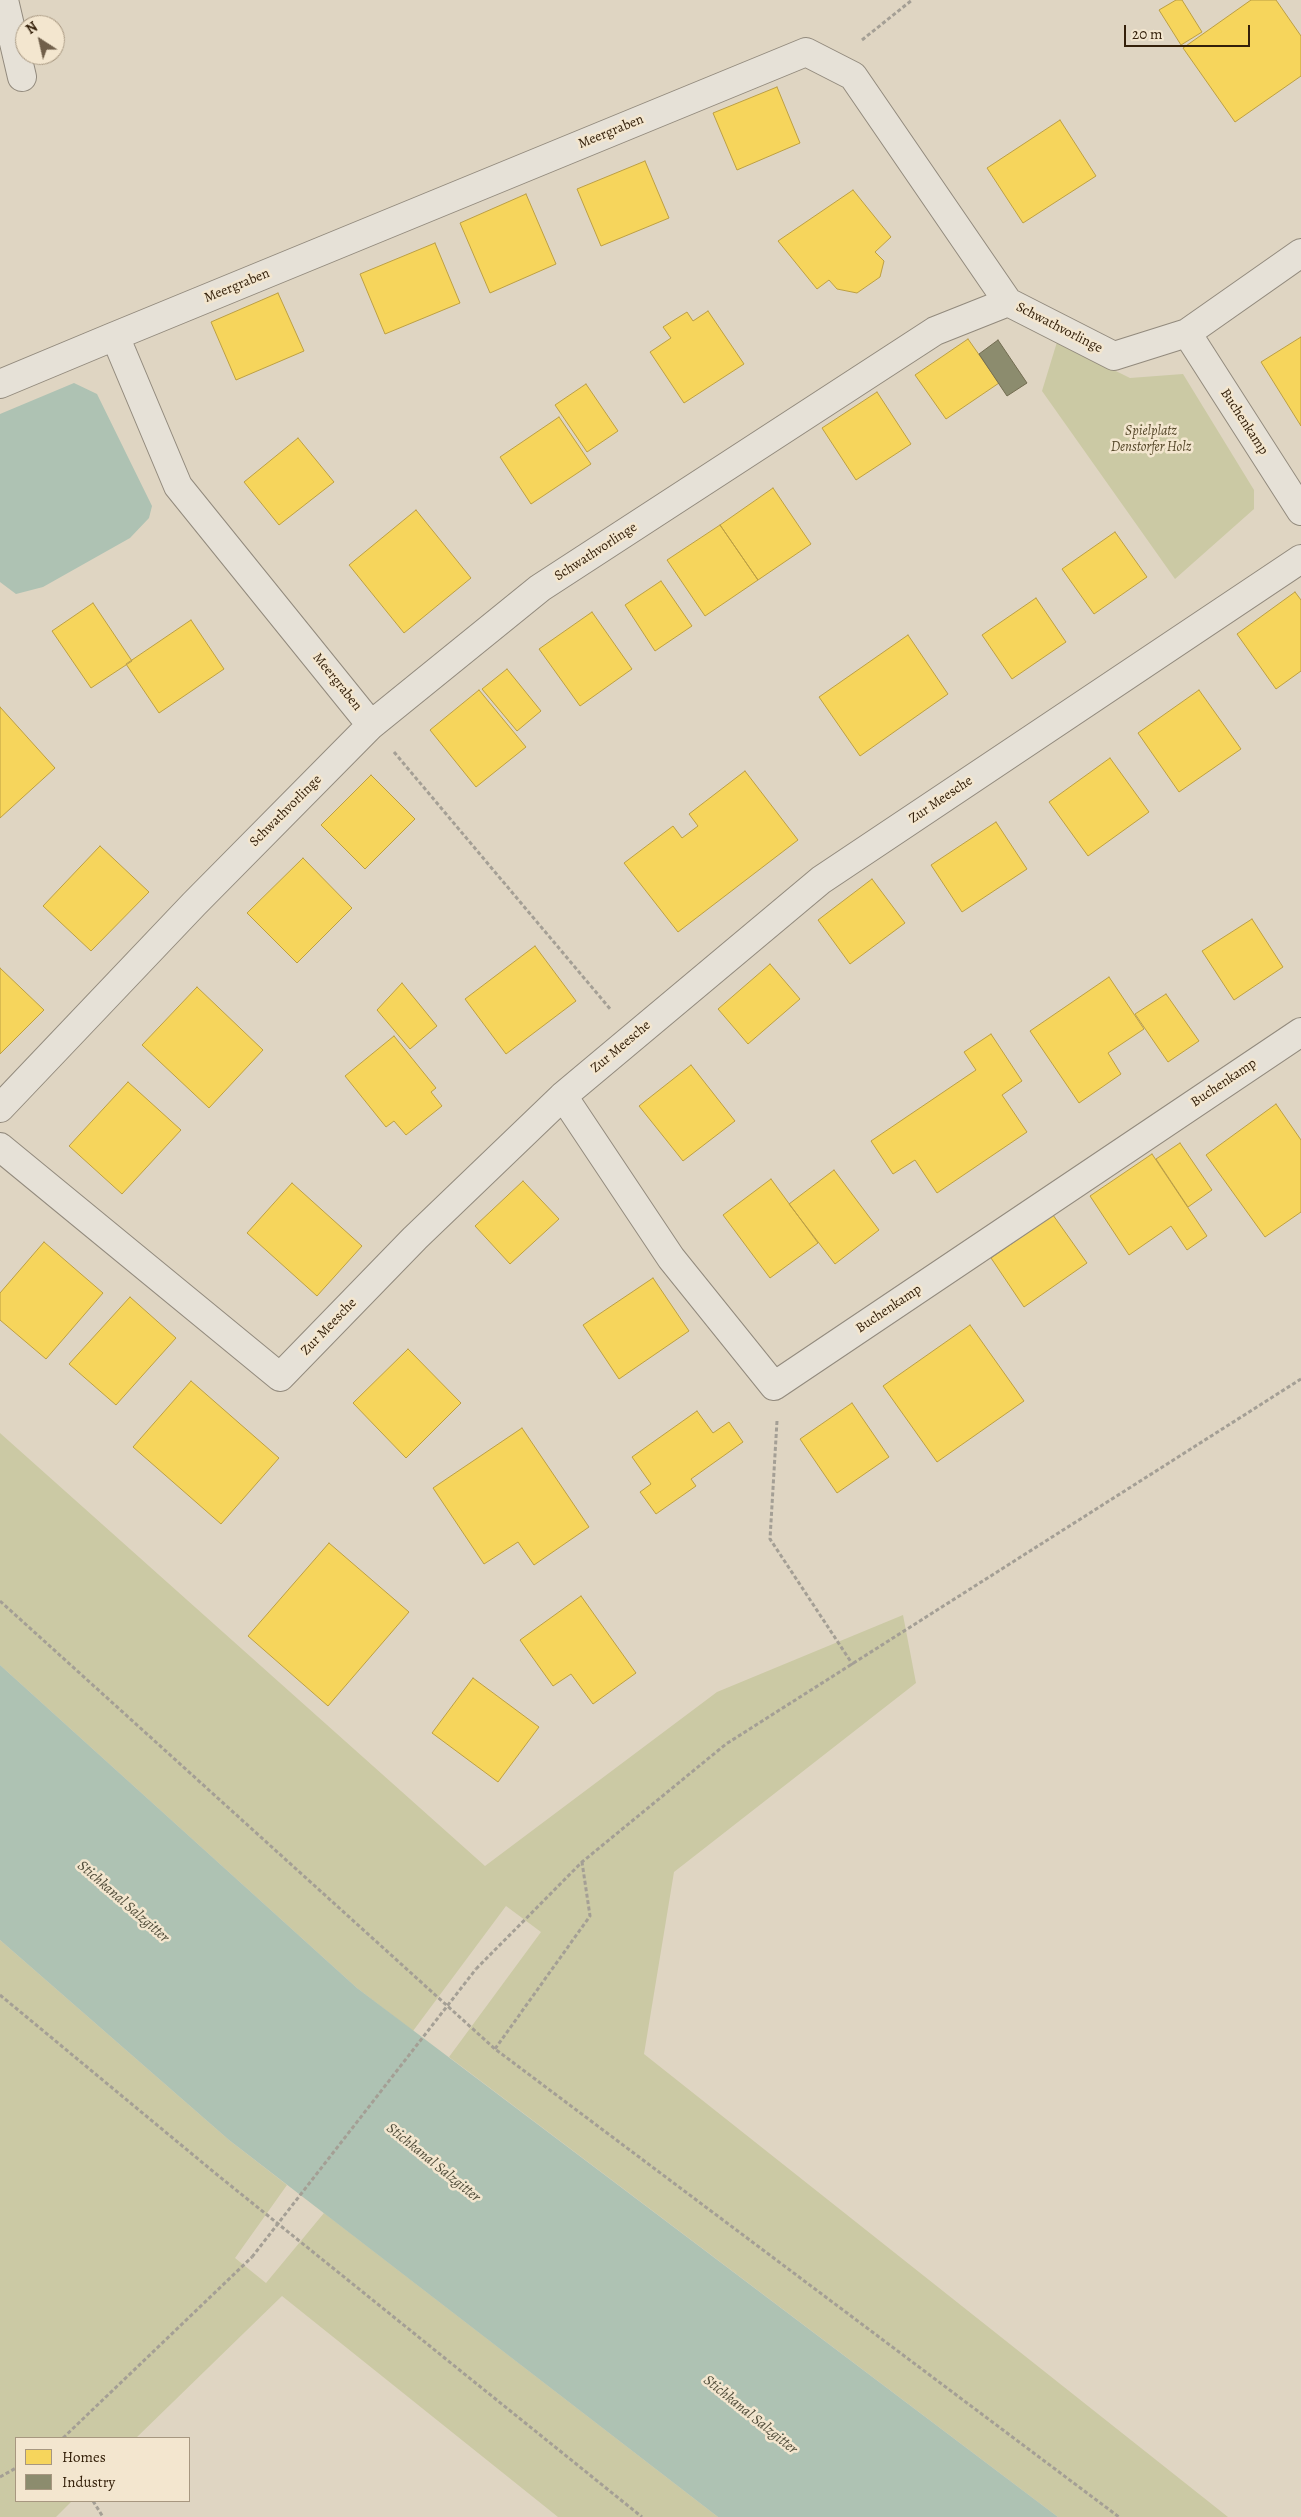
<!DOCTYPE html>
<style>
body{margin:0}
#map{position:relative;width:1301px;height:2517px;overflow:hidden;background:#dfd5c2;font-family:Alegreya,serif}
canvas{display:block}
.legend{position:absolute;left:15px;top:2437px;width:175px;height:65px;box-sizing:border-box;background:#f3e6cf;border:1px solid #a79780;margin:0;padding:6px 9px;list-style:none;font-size:15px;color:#34200a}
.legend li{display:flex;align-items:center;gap:10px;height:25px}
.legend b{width:25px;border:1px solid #a79780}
.north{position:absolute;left:15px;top:15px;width:50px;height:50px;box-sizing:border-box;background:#f3e6cf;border:1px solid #a79780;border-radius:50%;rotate:325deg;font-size:14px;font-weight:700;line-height:20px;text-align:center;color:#34200a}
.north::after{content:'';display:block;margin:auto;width:18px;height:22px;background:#705f4a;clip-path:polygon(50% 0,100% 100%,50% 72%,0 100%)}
.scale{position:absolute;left:1124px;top:25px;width:126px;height:22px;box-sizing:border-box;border:2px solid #34200a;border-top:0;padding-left:6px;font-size:15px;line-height:18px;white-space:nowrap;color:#34200a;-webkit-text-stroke:4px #f3e6cf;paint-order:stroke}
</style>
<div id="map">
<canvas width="1301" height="2517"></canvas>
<ul class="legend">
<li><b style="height:14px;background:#f6d55c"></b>Homes</li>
<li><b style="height:14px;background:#8c8c6e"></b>Industry</li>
</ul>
<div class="north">N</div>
<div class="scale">20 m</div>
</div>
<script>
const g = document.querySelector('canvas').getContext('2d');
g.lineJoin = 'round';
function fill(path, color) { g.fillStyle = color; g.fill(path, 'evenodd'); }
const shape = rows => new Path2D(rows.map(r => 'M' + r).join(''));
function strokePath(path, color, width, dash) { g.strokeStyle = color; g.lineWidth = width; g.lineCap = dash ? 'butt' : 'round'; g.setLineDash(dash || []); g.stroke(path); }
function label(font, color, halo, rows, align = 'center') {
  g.font = font + ' Alegreya,serif'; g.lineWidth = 5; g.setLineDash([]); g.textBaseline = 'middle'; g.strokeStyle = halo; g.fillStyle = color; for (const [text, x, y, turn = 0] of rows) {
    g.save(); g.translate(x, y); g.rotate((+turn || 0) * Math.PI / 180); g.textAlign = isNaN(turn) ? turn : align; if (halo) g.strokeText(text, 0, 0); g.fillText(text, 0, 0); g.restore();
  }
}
fill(shape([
 [1057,342,1130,378,1183,374,1254,490,1254,509,1175,579,1042,391],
 [0,1433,485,1866,717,1692,903,1615,916,1683,674,1872,644,2054,1228,2517,1058,2517,449,2057,541,1932,506,1906,413,2031,357,1988,0,1665],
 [0,1940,229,2140,287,2185,235,2258,266,2283,324,2213,718,2517,558,2517,282,2296,136,2438,16,2438,16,2501,72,2501,56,2517,0,2517]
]), '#cbc9a4');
fill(shape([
 [74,383,97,394,152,506,149,518,130,538,43,587,16,594,0,582,0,414],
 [0,1665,357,1988,1058,2517,718,2517,229,2140,0,1940]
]), '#aec2b3');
const homes = shape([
 [1176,0,1182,0,1202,32,1181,45,1159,10,1176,0],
 [1251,0,1276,0,1301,36,1301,76,1235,122,1183,48,1251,0],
 [777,87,800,143,737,170,713,113,777,87],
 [1060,120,1096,176,1023,223,987,168,1060,120],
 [645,161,669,218,601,246,577,189,645,161],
 [853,190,891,237,875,252,884,261,880,277,857,293,837,289,829,280,817,289,778,241,853,190],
 [526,194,556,264,490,293,460,223,526,194],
 [435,243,460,303,385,334,360,274,435,243],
 [278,293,304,351,236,380,211,322,278,293],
 [708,311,744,364,684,403,650,352,671,338,663,327,687,312,693,321,708,311],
 [1301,337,1301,426,1261,362,1301,337],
 [968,339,999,383,946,419,915,375,968,339],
 [586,384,618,431,587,452,555,405,586,384],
 [877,392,911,444,856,480,822,428,877,392],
 [559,417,591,464,531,504,500,457,559,417],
 [298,438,334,482,279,525,244,482,298,438],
 [773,488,811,544,758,580,720,525,773,488],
 [416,510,471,578,404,633,349,565,416,510],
 [720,525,758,580,705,616,667,560,720,525],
 [1115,532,1147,577,1094,614,1062,569,1115,532],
 [661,581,692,626,655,651,625,605,661,581],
 [1295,592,1301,600,1301,671,1276,689,1237,634,1295,592],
 [1036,598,1066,642,1012,679,982,635,1036,598],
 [93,603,132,661,91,688,52,631,93,603],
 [592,612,632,669,580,706,539,649,592,612],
 [191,620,224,669,159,713,126,664,191,620],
 [908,635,948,694,860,756,819,697,908,635],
 [507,669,541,711,517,731,482,689,507,669],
 [479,690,526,747,476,787,430,730,479,690],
 [1199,690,1241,749,1179,792,1138,733,1199,690],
 [0,707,55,768,0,818,0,707],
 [1110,758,1149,812,1088,856,1049,802,1110,758],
 [745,771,798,840,678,932,624,863,673,826,682,838,698,826,689,814,745,771],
 [371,775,415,819,365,869,321,825,371,775],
 [996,822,1027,869,962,912,931,865,996,822],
 [100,846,149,892,91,951,43,906,100,846],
 [303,858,352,908,297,963,247,913,303,858],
 [872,879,905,923,850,964,818,920,872,879],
 [1252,919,1283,967,1234,1000,1202,951,1252,919],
 [535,946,576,1001,506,1054,465,999,535,946],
 [770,964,800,999,748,1044,718,1009,770,964],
 [0,968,44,1010,0,1054,0,968],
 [1109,977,1144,1029,1108,1053,1121,1074,1079,1103,1030,1031,1109,977],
 [402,983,437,1026,410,1049,377,1010,402,983],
 [197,987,263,1050,209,1108,142,1045,197,987],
 [1166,994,1199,1041,1168,1062,1135,1014,1166,994],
 [991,1034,1022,1081,1002,1095,1027,1132,937,1193,915,1160,893,1174,871,1141,976,1070,964,1052,991,1034],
 [394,1036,436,1088,431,1092,442,1106,406,1135,394,1121,386,1127,345,1076,394,1036],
 [691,1065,735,1121,683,1161,639,1106,691,1065],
 [128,1082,181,1130,122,1194,69,1146,128,1082],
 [1276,1104,1301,1140,1301,1212,1265,1237,1206,1155,1276,1104],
 [1180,1143,1212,1190,1188,1207,1156,1159,1180,1143],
 [1152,1154,1207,1236,1187,1250,1171,1226,1129,1255,1090,1196,1152,1154],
 [834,1170,879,1230,835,1264,789,1204,834,1170],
 [771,1179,818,1243,770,1278,723,1215,771,1179],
 [523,1181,559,1219,510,1264,475,1226,523,1181],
 [292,1183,362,1246,317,1296,247,1233,292,1183],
 [1053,1215,1087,1263,1024,1307,991,1258,1053,1215],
 [44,1242,103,1293,46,1359,0,1320,0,1293,44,1242],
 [653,1278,689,1331,619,1379,583,1325,653,1278],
 [130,1297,176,1338,116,1405,69,1364,130,1297],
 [970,1325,1024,1401,937,1462,883,1386,970,1325],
 [408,1349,461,1403,406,1458,353,1403,408,1349],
 [191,1381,279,1458,221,1524,133,1447,191,1381],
 [852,1403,889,1457,837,1493,800,1439,852,1403],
 [697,1411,713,1433,729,1422,743,1442,691,1479,696,1486,656,1514,640,1492,651,1484,632,1457,697,1411],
 [522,1428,589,1527,534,1565,518,1542,484,1564,433,1488,522,1428],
 [329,1543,409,1612,328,1706,248,1636,329,1543],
 [581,1596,636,1673,593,1704,571,1674,553,1686,520,1640,581,1596],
 [473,1678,539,1727,498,1782,432,1733,473,1678]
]);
fill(homes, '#f6d55c');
strokePath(homes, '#bc9f43', 1);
const industry = shape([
 [998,340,1027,383,1007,396,979,354,998,340]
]);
fill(industry, '#8c8c6e');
strokePath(industry, '#726c50', 1);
const minor = shape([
 [4,0,22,77],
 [1187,333,1301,511],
 [0,384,115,336],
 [371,725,178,486,115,336,806,52,853,76,1008,302],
 [563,1096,671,1258,774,1386,1301,1032],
 [0,1108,194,904,371,725,540,588,935,331,1008,302,1114,356,1187,333,1301,253],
 [0,1147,280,1377,415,1238,563,1096,821,880,1301,559]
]);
strokePath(minor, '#928a7d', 30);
strokePath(shape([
 [862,40,912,0],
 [394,752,611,1010],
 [777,1421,770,1539,853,1665],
 [0,1601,495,2049,1119,2517],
 [476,1969,582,1862,726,1744,1301,1379],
 [0,1995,215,2173,642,2517],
 [495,2049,590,1916,582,1862],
 [63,2438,252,2257],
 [0,2477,16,2468],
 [93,2501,103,2517]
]), '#a49f95', 3, [4, 2.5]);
strokePath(minor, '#e6e1d7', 28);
strokePath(shape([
 [252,2257,476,1969]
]), '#a49f95', 3, [4, 2.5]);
label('14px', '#34200a', '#f3e6cf', [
 ["Meergraben",611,132,-22],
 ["Meergraben",237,286,-22],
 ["Schwathvorlinge",1059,328,27],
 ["Buchenkamp",1244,422,57],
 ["Schwathvorlinge",596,552,-33],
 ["Meergraben",337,682,51],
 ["Zur Meesche",941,800,-34],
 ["Schwathvorlinge",286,811,-45],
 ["Zur Meesche",621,1047,-40],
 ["Buchenkamp",1224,1083,-34],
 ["Buchenkamp",889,1309,-34],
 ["Zur Meesche",329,1327,-46]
]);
label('italic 14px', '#56482a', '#f3e6cf', [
 ["Spielplatz",1151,432],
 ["Denstorfer Holz",1151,448]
]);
label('italic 15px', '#524e3b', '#f3e6cf', [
 ["Stichkanal Salzgitter",123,1902,41],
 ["Stichkanal Salzgitter",433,2163,39],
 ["Stichkanal Salzgitter",750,2415,39]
]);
</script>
